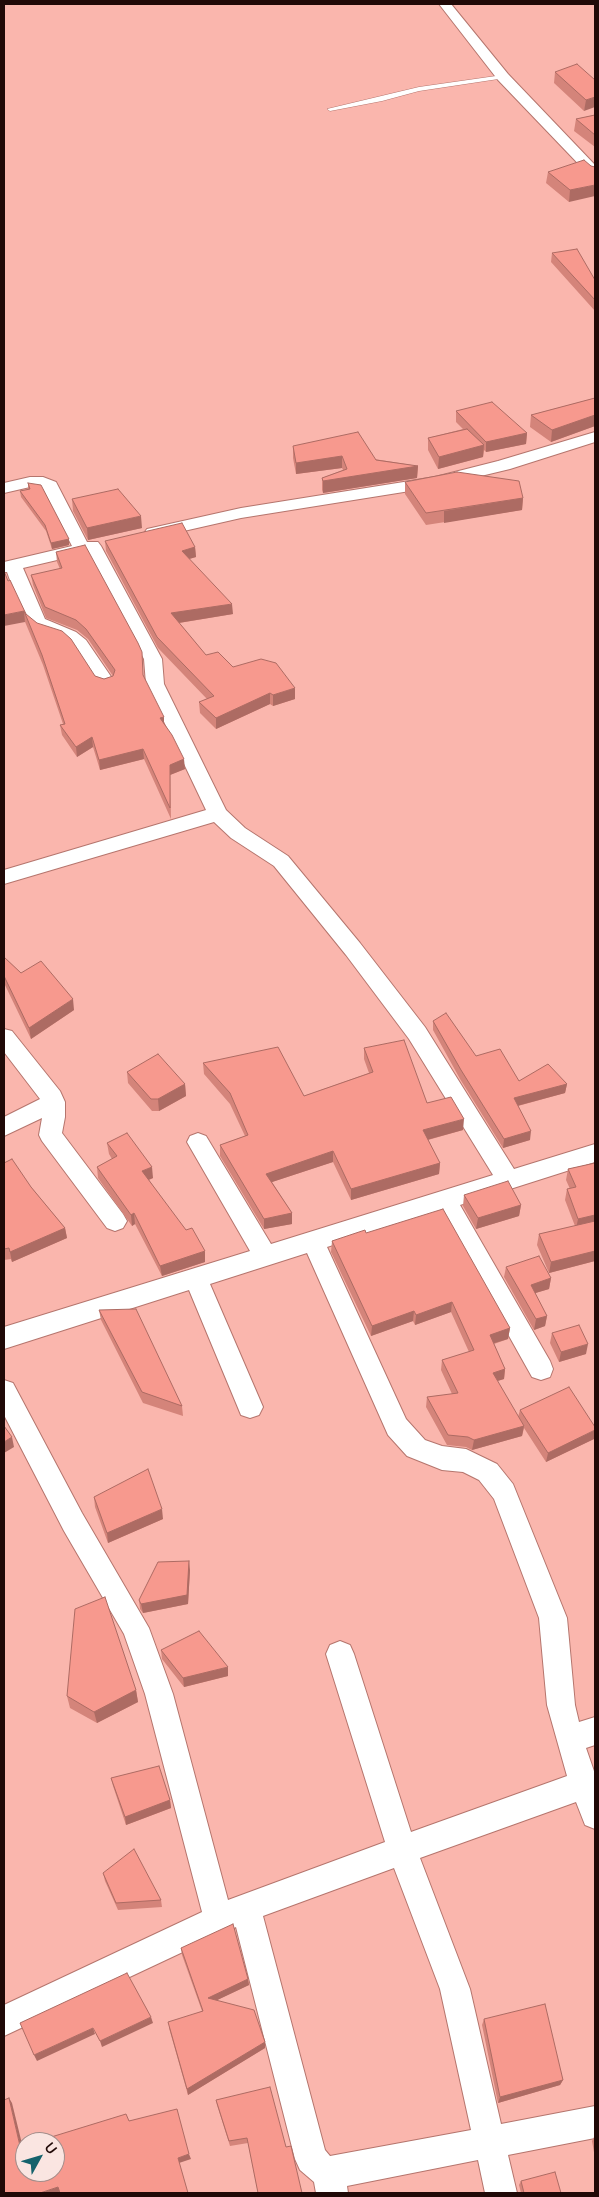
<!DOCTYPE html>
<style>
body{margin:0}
#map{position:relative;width:599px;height:2197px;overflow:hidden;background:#fab6ad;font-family:Manrope,sans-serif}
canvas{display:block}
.frame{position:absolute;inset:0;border:5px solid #200907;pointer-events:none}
.north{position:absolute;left:15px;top:2132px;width:50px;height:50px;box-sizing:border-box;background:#fae5e1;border:1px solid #a38d8a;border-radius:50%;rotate:51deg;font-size:14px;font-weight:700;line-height:20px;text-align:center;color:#200907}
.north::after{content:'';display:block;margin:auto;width:18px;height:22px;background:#15626c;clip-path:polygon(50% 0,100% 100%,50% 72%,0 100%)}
</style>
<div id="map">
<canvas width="599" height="2197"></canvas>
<div class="frame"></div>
<div class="north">U</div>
</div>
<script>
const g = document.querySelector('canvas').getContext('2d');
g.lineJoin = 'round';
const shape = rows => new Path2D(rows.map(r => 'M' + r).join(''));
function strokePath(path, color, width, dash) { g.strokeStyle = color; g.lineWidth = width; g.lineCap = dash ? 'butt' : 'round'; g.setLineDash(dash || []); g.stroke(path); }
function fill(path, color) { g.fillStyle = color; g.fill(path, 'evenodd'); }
const lane = shape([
 [503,75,505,76,505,78,419,91,382,101,330,111,327,109,419,87,503,75]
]);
const street = shape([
 [439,4,451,4,508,74,595,165,595,177,590,176,498,80,439,4],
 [595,432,595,442,510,469,435,487,241,518,153,538,147,537,144,533,147,529,241,508,435,477,498,461,595,432],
 [30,477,43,477,56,482,87,542,98,542,101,546,162,659,164,684,226,810,245,828,288,856,360,943,425,1027,514,1169,595,1144,595,1162,460,1205,550,1361,553,1369,550,1377,541,1380,532,1377,439,1211,327,1247,406,1419,425,1440,442,1446,466,1449,497,1464,513,1484,567,1618,575,1705,579,1722,595,1717,595,1745,586,1748,595,1774,595,1829,585,1825,576,1802,420,1858,470,1989,501,2124,595,2106,595,2138,508,2155,517,2193,485,2193,478,2160,347,2186,348,2193,316,2193,314,2182,300,2170,295,2159,236,1927,4,2036,4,2005,202,1912,145,1694,124,1634,64,1531,4,1415,4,1380,13,1383,82,1513,149,1628,173,1694,228,1900,385,1842,326,1654,330,1645,340,1641,350,1645,354,1654,411,1832,567,1776,547,1705,539,1618,494,1499,479,1480,463,1472,442,1470,407,1456,388,1435,307,1253,210,1284,263,1407,259,1415,250,1418,241,1415,189,1290,4,1349,4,1327,250,1251,187,1142,190,1136,198,1133,206,1136,271,1244,493,1175,409,1039,346,955,274,866,231,838,214,822,4,884,4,870,206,810,146,684,144,659,87,553,23,568,45,619,76,632,86,640,114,681,112,685,105,687,98,685,74,648,64,640,40,632,29,623,18,602,7,572,4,572,4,562,72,546,43,489,30,487,4,493,4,483,30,477],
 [394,1868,440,1989,471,2130,330,2156,325,2150,263,1916,394,1868],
 [4,1029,12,1031,60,1091,65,1102,65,1117,62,1133,123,1214,127,1221,123,1228,115,1231,107,1228,42,1141,39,1135,42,1118,4,1136,4,1117,40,1099,4,1052,4,1029]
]);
strokePath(lane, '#b5756d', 1);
strokePath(street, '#b5756d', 2);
fill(lane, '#fff');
fill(street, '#fff');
fill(shape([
 [555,72,595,80,584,111,554,83],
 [595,115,595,147,574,131,576,119],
 [591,166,569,202,546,183,548,172],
 [552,253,595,280,595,311,551,262],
 [595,398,595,426,551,442,530,427,531,415],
 [456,411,527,433,526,444,486,452,484,450,483,457,438,469,428,450,428,438,463,429,456,422],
 [293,446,418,466,417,478,323,493,322,490,322,478,343,470,342,468,296,474,293,458],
 [405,482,523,498,522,510,426,525,405,494],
 [28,483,69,545,52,549,46,531,21,497,20,491,28,489],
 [72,499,142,528,88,540,73,511],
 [105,541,195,547,196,557,189,559,233,614,179,623,206,655,233,667,295,699,273,706,270,704,216,729,200,713,199,702,207,699,158,648,106,551],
 [56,552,143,675,185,769,170,775,171,819,144,759,100,770,93,747,77,757,62,735,60,725,63,724,43,665,8,581,26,614,95,676,104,679,113,676,88,639,77,630,46,618,33,585,31,575,60,569,57,562],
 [4,957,21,973,74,1010,31,1039,4,983],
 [433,1021,476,1056,519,1081,567,1084,565,1093,518,1106,530,1140,503,1148,460,1079,433,1030],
 [364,1048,427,1103,463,1130,428,1140,440,1163,439,1174,351,1200,333,1162,272,1182,292,1213,292,1224,264,1229,220,1156,220,1145,245,1136,230,1104,204,1074,203,1063,304,1096,369,1073,364,1059],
 [127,1072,185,1084,186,1096,159,1111,152,1111,128,1083],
 [107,1143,153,1178,149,1180,205,1262,162,1276,135,1224,132,1226,98,1178,97,1167,112,1159,109,1154],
 [4,1163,31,1187,65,1228,67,1238,12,1262,11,1259,4,1260],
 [595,1163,595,1261,549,1273,537,1245,539,1234,575,1226,565,1200,567,1189,570,1189,566,1180,568,1169],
 [464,1195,521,1205,519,1216,476,1229,463,1206],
 [366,1233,510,1328,508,1339,494,1344,505,1369,504,1379,497,1381,518,1417,520,1410,594,1439,546,1462,524,1428,522,1436,472,1450,466,1447,447,1445,426,1407,427,1397,452,1394,441,1370,442,1360,469,1352,451,1312,415,1325,413,1321,371,1336,331,1252,332,1241],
 [506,1267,551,1278,549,1289,535,1293,547,1316,545,1326,534,1330,504,1277],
 [99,1310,182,1406,183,1416,143,1403,101,1320],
 [552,1333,586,1354,559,1362,550,1343],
 [94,1497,163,1519,108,1543,95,1507],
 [190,1570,188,1604,143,1613,140,1609,139,1600],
 [161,1650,228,1676,184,1687,162,1659],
 [136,1690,138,1702,97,1723,70,1708,67,1696],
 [111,1778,170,1800,171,1808,126,1825,113,1786],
 [103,1873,161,1900,162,1907,118,1910,105,1881],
 [181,1948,248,1979,249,1985,217,2000,265,2042,265,2048,188,2095,169,2028,202,2011,182,1955],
 [484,2019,563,2080,560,2085,498,2103,482,2025],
 [216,2100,286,2147,302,2193,258,2193,248,2143,230,2146,217,2105],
 [595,2135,595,2158,592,2141],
 [521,2181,561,2193,521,2193,519,2185]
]), '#d4847a');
fill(shape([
 [595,97,595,107,584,111,586,100],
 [595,185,595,196,569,202,570,190],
 [595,415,595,426,551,442,552,430],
 [527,433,526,444,486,452,486,442],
 [484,445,483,457,438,469,439,457],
 [342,456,342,468,296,474,296,463],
 [418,466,417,478,323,493,323,481],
 [523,498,522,510,444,523,444,511],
 [141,516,142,528,88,540,87,528],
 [69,539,69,545,52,549,51,543],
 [195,547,196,557,182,561,182,551],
 [232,604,233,614,172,624,171,613],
 [24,611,25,622,4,626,4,615],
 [295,688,295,699,273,706,273,695],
 [270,693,270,704,216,729,216,718],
 [164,717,164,727,160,718],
 [92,737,93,747,77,757,76,747],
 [143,749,144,759,100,770,99,760],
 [184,759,185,769,170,775,171,819,170,765],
 [73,999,74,1010,31,1039,29,1028],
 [185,1084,186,1096,159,1111,158,1099],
 [567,1084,565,1093,513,1107,514,1098],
 [464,1119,463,1130,423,1141,423,1130],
 [531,1131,530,1140,503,1148,504,1139],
 [333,1151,333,1162,266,1184,266,1174],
 [440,1163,439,1174,351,1200,351,1189],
 [152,1167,153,1178,143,1182,142,1171],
 [521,1205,519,1216,476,1229,478,1218],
 [134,1213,135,1224,132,1226,131,1215],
 [292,1213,292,1224,264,1229,264,1219],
 [595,1215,595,1226,576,1229,578,1219],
 [65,1228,67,1238,12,1262,10,1252],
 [205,1251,205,1262,162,1276,160,1266],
 [595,1251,595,1261,549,1273,551,1262],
 [551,1278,549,1289,529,1295,531,1285],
 [452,1302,451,1312,415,1325,416,1315],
 [414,1311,413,1321,371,1336,372,1326],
 [547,1316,545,1326,534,1330,536,1319],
 [510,1328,508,1339,488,1345,490,1335],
 [588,1344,586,1354,559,1362,561,1352],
 [505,1369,504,1379,491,1383,493,1373],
 [524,1426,522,1436,472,1450,474,1440],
 [595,1430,594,1439,546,1462,548,1453],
 [12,1437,14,1447,4,1453,4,1442],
 [162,1509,163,1519,108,1543,107,1533],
 [189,1561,190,1570,188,1604,143,1613,141,1604],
 [228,1667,228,1676,184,1687,183,1678],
 [136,1690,138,1702,97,1723,94,1712],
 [170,1800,171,1808,126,1825,125,1817],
 [248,1979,249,1985,209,2004,208,1998],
 [151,2017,153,2023,102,2047,100,2041],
 [93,2028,95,2034,37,2061,34,2055],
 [265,2042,265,2048,188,2095,187,2089],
 [563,2080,560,2085,498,2103,500,2097],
 [9,2098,12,2103,24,2152,20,2146],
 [189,2154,191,2159,179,2163,178,2158],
 [58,2187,61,2191,56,2193,40,2193]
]), '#ad6b63');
const building = shape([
 [577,64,595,80,595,97,586,100,555,72,577,64],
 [595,115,595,135,576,119,595,115],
 [584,160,591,166,595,167,595,185,570,190,548,172,584,160],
 [577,249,595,280,595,300,552,253,577,249],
 [595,398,595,415,552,430,531,415,595,398],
 [492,402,527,433,486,442,456,411,492,402],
 [467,429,484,445,439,457,428,438,467,429],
 [358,432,376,460,418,466,323,481,322,478,347,469,342,456,296,463,293,446,358,432],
 [457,472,519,481,523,498,426,513,405,482,457,472],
 [28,483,41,485,69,539,51,543,45,525,20,491,30,489,28,483],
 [118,489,141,516,87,528,72,499,118,489],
 [182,523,195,547,182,551,232,604,171,613,206,655,218,652,233,667,261,659,276,663,295,688,273,695,270,693,216,718,199,702,214,696,157,637,105,541,182,523],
 [85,545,138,643,142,652,143,675,164,717,160,718,172,735,184,759,170,765,170,808,143,749,99,760,92,737,76,747,60,725,65,724,42,655,24,611,4,615,4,571,8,581,10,580,26,614,37,623,62,631,71,639,95,676,104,679,113,676,115,670,86,629,76,620,45,607,31,575,62,568,56,552,85,545],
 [4,957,21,973,41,961,73,999,29,1028,4,976,4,957],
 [446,1013,476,1056,500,1049,519,1081,548,1064,567,1084,514,1098,531,1131,504,1139,461,1070,433,1021,446,1013],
 [404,1040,427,1103,451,1097,464,1119,423,1130,440,1163,351,1189,333,1151,266,1174,292,1213,264,1219,220,1145,248,1135,230,1093,203,1063,278,1047,304,1096,373,1072,364,1048,404,1040],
 [158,1054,185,1084,158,1099,151,1099,127,1072,158,1054],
 [127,1133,152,1167,142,1171,186,1230,192,1228,205,1251,160,1266,134,1213,131,1215,97,1167,117,1156,107,1143,127,1133],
 [12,1159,31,1187,65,1228,10,1252,9,1248,4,1249,4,1163,12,1159],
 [595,1163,595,1215,578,1219,567,1189,576,1187,568,1169,595,1163],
 [508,1181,521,1205,478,1218,464,1195,508,1181],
 [443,1209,510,1328,490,1335,505,1369,493,1373,524,1426,474,1440,468,1437,448,1435,427,1397,458,1393,442,1360,474,1350,452,1302,416,1315,414,1311,372,1326,332,1241,365,1230,366,1233,443,1209],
 [595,1221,595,1251,551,1262,539,1234,595,1221],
 [539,1256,551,1278,531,1285,547,1316,536,1319,506,1267,539,1256],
 [136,1309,182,1406,142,1392,99,1310,136,1309],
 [579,1325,588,1344,561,1352,552,1333,579,1325],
 [569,1387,595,1427,595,1430,548,1453,520,1410,569,1387],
 [4,1426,12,1437,4,1442,4,1426],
 [148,1469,162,1509,107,1533,94,1497,148,1469],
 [189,1561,187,1595,141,1604,139,1600,158,1562,189,1561],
 [105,1597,136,1690,94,1712,67,1696,75,1609,105,1597],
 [199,1631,228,1667,183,1678,161,1650,199,1631],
 [159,1766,170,1800,125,1817,111,1778,159,1766],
 [134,1849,161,1900,116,1903,103,1873,134,1849],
 [233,1924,248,1979,208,1998,254,2010,265,2042,187,2089,168,2022,203,2011,181,1948,233,1924],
 [127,1973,151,2017,100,2041,93,2028,34,2055,20,2023,127,1973],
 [545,2004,563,2080,500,2097,484,2019,545,2004],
 [270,2087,286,2147,291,2146,302,2193,258,2193,247,2138,229,2141,216,2100,270,2087],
 [9,2098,20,2146,25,2145,25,2172,55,2172,55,2142,35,2142,126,2114,129,2121,177,2109,189,2154,178,2158,188,2193,60,2193,58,2187,40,2193,4,2193,4,2100,9,2098],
 [555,2172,561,2193,524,2193,521,2181,555,2172]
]);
fill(building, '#f7998e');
strokePath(building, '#ad6b63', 1);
</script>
